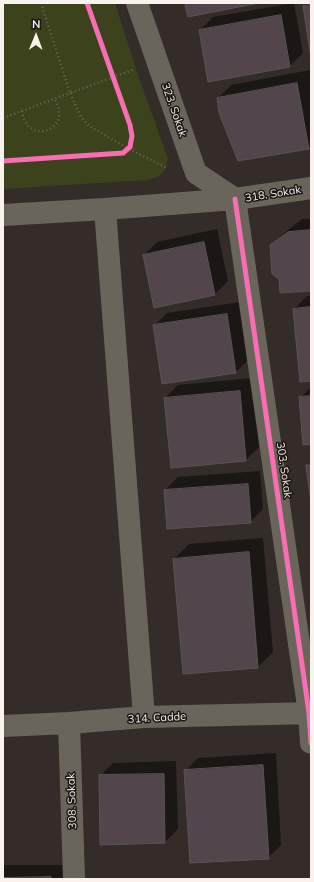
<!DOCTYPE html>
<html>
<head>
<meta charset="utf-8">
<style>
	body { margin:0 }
	#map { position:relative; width:314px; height:882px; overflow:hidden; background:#332c28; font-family:Mulish,sans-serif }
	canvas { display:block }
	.frame { position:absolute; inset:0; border:4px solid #f9f2ed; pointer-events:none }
	.north { position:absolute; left:16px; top:16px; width:40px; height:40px; -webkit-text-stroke:3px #1a1512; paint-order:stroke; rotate:1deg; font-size:11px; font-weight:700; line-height:16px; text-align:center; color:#f9f2ed }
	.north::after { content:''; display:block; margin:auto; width:14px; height:18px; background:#f9f2ed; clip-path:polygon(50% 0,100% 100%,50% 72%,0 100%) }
</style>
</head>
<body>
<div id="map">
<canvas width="314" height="882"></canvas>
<div class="frame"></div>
<div class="north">N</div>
</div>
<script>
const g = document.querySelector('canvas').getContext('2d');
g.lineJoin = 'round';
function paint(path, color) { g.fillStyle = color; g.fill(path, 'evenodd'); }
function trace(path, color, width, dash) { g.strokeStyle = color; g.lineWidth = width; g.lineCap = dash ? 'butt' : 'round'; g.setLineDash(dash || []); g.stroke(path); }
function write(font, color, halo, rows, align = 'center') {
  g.font = font + ' Mulish,sans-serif'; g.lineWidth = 3; g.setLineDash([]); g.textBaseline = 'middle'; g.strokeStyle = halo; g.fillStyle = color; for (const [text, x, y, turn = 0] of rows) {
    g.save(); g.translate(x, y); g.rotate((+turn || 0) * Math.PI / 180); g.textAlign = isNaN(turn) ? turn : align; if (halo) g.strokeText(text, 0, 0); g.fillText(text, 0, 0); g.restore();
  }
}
paint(new Path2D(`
	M 3,3 L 115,3 L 136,69 L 168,159 C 165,174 162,176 148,180 L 3,189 Z`), '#3c421c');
paint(new Path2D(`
	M 294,3 L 303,53 L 290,66 L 200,30 L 213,17 Z
	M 307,3 L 311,3 L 311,52 L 304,6 Z
	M 310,70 L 311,79 L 311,145 L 308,148 L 218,98 L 231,85 Z
	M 302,219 L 311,219 L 311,290 L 280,278 L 271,246 L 284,233 Z
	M 217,229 L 228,281 L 215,294 L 155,307 L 144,255 L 157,242 Z
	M 307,296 L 311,296 L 311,380 L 294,309 Z
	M 240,302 L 249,359 L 236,372 L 154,326 L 167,313 Z
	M 252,378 L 259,447 L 246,460 L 165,398 L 178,385 Z
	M 311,387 L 311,443 L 300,398 Z
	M 260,471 L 263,509 L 250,522 L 165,490 L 178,477 Z
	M 263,538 L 273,652 L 258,667 L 184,673 L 174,559 L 189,544 Z
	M 276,753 L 281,845 L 268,858 L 185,771 L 198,758 Z
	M 176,761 L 178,829 L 165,842 L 100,776 L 113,763 Z
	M 3,865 L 63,865 L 63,879 L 3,879 Z`), '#0007');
const building = new Path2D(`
	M 185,3 L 259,3 L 188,17 Z
	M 311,5 L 311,58 L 303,6 Z
	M 281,15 L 290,67 L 208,82 L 199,30 Z
	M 297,83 L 309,149 L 238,161 L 219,113 L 217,98 Z
	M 311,230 L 311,291 L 280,293 L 279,279 L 272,274 L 270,245 L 288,232 Z
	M 204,242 L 215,295 L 154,308 L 143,255 Z
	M 311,307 L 311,381 L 300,382 L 293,309 Z
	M 227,314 L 236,373 L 162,384 L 153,325 Z
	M 240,391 L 246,461 L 171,468 L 164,398 Z
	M 311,396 L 311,444 L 303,445 L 299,397 Z
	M 306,465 L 311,465 L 311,501 Z
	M 248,484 L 251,523 L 167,529 L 164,490 Z
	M 249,552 L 258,668 L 183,674 L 173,559 Z
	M 263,765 L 269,859 L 190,863 L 184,770 Z
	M 164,774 L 165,843 L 100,845 L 99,775 Z
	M 51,877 L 51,879 L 3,879 L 3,878 Z`);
paint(building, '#53454c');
trace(building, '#595454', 1);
trace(new Path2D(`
	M 41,3 L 70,93 L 135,69
	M 22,111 C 26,147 75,130 54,99
	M 3,118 L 70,93 L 81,117 L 89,126 L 129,149 L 167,168`), '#6b6760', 2.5, [1, 3]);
trace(new Path2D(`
	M 137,3 L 196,173 L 235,199
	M 235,199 L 309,713 L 311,743
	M 105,209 L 144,717
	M 3,215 L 105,209 L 235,199 L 311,188
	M 69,723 L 74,879
	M 3,726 L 69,723 L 144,717 L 311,713`), '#69655b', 22);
trace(new Path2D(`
	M 3,161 L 123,153 L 130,147 L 132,136 L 130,125 L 87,3
	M 235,199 L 309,713 L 311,743`), '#f96db3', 5);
write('11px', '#f9f2ed', '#1a1512', [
	["323. Sokak",174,110,71],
	["318. Sokak",273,194,-9],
	["303. Sokak",284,470,82],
	["314. Cadde",157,718,-3],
	["308. Sokak",72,801,-92]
]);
</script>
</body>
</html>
